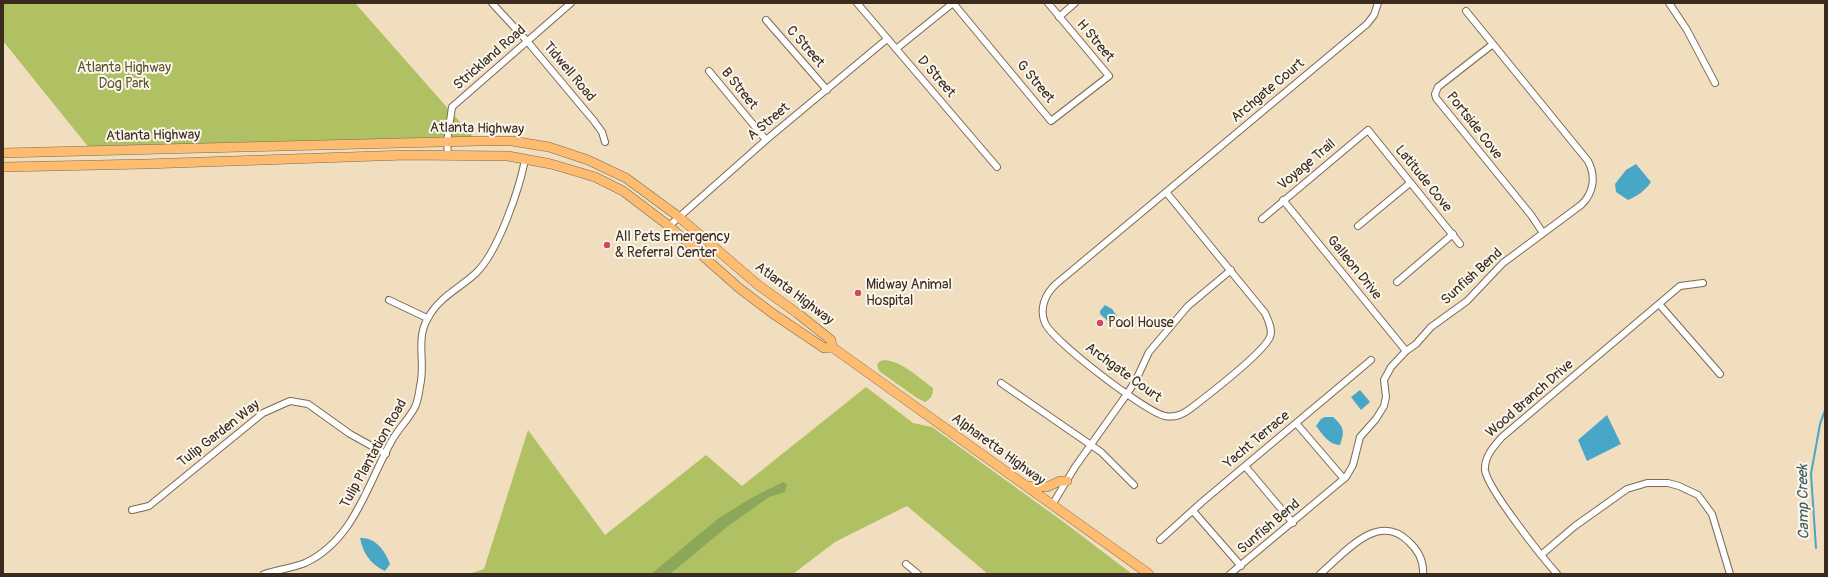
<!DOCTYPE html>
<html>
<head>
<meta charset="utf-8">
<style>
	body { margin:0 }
	#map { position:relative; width:1828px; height:577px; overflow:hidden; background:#f1debe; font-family:Pangolin,sans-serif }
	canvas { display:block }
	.frame { position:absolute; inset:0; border:4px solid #3b2a1e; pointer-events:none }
</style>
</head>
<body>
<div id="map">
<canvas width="1828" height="577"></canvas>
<div class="frame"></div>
</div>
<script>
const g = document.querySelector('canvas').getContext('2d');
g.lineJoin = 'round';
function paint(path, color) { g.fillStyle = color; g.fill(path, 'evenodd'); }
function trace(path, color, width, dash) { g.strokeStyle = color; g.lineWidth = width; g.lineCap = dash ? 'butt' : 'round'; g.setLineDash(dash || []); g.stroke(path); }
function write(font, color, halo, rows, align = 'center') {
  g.font = font + ' Pangolin,sans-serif'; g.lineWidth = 4; g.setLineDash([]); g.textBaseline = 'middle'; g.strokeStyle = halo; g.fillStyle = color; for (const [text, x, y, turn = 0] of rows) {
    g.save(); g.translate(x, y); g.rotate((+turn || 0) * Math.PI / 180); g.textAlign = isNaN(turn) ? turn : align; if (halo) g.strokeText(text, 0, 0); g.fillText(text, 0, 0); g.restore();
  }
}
paint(new Path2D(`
	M 3,3 L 355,3 L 474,138 L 90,149 L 3,41 Z
	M 885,360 C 903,362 919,378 933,388 C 933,395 931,399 925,402 L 917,398 L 879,371 L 877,365 L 880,361 Z
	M 866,387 L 913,423 L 932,427 L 1065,523 L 1132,574 L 988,574 L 907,506 L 835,542 L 793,574 L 469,574 L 484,569 L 528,430 L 605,535 L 706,455 L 742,486 Z`), '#b0c164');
paint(new Path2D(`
	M 783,482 L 787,484 L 785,492 L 769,497 L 728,526 L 670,574 L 651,574 L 719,518 L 751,498 Z`), '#8ca75a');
paint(new Path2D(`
	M 1636,164 L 1651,182 C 1645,191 1637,196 1628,200 L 1616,192 L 1615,184 L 1626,170 Z
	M 1105,305 L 1112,309 L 1117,316 L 1112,322 L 1109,322 L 1100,314 L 1100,311 Z
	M 1360,390 L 1370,402 L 1361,410 L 1351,397 Z
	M 1607,415 L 1621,444 L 1587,461 L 1578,440 Z
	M 1325,417 L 1333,417 C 1344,427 1345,431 1340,445 C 1329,445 1322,434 1316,426 L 1321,419 Z
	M 360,538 C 375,537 385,550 390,564 L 385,571 C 370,564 363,553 360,538 Z`), '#48a7c7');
trace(new Path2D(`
	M 1816,548 L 1811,474 L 1820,424 L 1825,410`), '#48a7c7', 2);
const minor = new Path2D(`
	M 492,3 L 527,41 L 594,121 L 602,132 L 605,142
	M 857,3 L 997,167
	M 1669,3 L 1687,30 L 1715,83
	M 1059,17 L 1075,3
	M 766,20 L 827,90
	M 1493,44 L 1438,87 L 1435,94 L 1436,98 L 1531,215 L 1543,233
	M 896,49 L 953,3 L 1051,121 L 1109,76 L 1048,3
	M 709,71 L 766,140
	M 448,155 L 447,142 L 452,107 L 571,3
	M 1166,192 L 1265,313 C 1268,320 1273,329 1270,337 C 1263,353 1207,396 1190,409 C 1182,415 1174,418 1165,416 C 1144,411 1053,341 1045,323 C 1039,309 1045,294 1056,284 L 1367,24 L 1374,15 L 1378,3
	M 1283,200 L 1406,351
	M 1262,219 L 1368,130 L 1460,244
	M 669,226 L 766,140 L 887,39
	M 1358,226 L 1410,183
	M 1397,282 L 1453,234
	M 389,300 L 427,318
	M 1659,304 L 1720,374
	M 1001,383 L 1101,452 L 1134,485
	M 1296,423 L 1344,479
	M 1245,466 L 1293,523
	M 1052,505 L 1075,467 L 1127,394 L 1136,380 L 1149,352 L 1188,306 L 1231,270
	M 132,510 L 149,506 L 263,413 L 290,401 L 308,404 L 350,434 L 386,454
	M 1193,511 L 1241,566
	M 1160,540 L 1202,502 L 1371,360
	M 1541,555 L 1575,526 L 1627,489 L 1647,483 L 1668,483 L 1679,486 L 1698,495 L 1712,514 L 1730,574
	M 906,564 L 918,574
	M 264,574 C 277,570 293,568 305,563 C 354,540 367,485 391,442 C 398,429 409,419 415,407 C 418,401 419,393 420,386 C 426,363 415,339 428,318 C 439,297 460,288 476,273 C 498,252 519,190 525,160
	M 1230,574 L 1346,477 L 1353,465 L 1360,437 L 1376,419 L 1384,406 L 1386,397 L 1384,380 L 1391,367 L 1406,351 L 1416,344 L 1431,327 L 1467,301 L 1503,263 L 1581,205 C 1594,193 1596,176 1588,161 L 1466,11
	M 1320,574 C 1344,554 1377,511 1408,541 C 1418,550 1424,561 1423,574
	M 1557,574 C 1542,557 1487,488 1485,470 C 1484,457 1494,446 1502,437 L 1680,286 L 1703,283`);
const primary = new Path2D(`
	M 3,153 L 480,141 L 512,141 L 549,147 L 588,160 L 626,178 L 679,217 L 758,285 L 797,313 L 831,340 L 832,347
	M 3,167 L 145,164 L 406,155 L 508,156 L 551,164 L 595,177 L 623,191 L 669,226 L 739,288 L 772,313 L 824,348 L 832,347
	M 832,347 L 1149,574
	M 1028,486 L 1047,487 L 1060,481 L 1067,481`);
trace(minor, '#7b6956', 8);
trace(primary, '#7b6956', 10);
trace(minor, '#fff', 6);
trace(primary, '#febc70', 9);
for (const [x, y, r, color] of [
	[607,245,4,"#d1495b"],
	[858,293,4,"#d1495b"],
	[1100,323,4,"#d1495b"]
]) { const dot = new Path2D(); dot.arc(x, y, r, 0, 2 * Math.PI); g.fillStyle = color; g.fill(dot); trace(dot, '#fbf7ec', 1.5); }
write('14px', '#3b2a1e', '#fbf7ec', [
	["H Street",1095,41,50],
	["C Street",805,47,49],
	["Strickland Road",490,58,-41],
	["Tidwell Road",569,72,50],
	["D Street",936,77,49],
	["G Street",1035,82,50],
	["B Street",739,89,51],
	["Archgate Court",1268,91,-40],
	["A Street",769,122,-40],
	["Portside Cove",1474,126,52],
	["Atlanta Highway",477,129,1],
	["Atlanta Highway",153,136,-1],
	["Voyage Trail",1307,165,-40],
	["Latitude Cove",1423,179,51],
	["Galleon Drive",1354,268,51],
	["Sunfish Bend",1472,277,-42],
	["Atlanta Highway",794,294,37],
	["Archgate Court",1123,373,36],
	["Wood Branch Drive",1530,399,-41],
	["Tulip Garden Way",219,434,-38],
	["Yacht Terrace",1257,440,-40],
	["Alpharetta Highway",998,450,36],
	["Tulip Plantation Road",374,454,-61],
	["Sunfish Bend",1269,527,-40]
]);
write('14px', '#5e5733', '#fbf7ec', [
	["Atlanta Highway",124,68],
	["Dog Park",124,84]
]);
write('14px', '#3b2a1e', '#fbf7ec', [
	["All Pets Emergency",615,237],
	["& Referral Center",615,253],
	["Midway Animal",866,285],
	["Hospital",866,301],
	["Pool House",1108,323]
], 'left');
write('italic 15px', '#405c62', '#fbf7ec', [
	["Camp Creek",1804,502,-91]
]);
</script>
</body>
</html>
